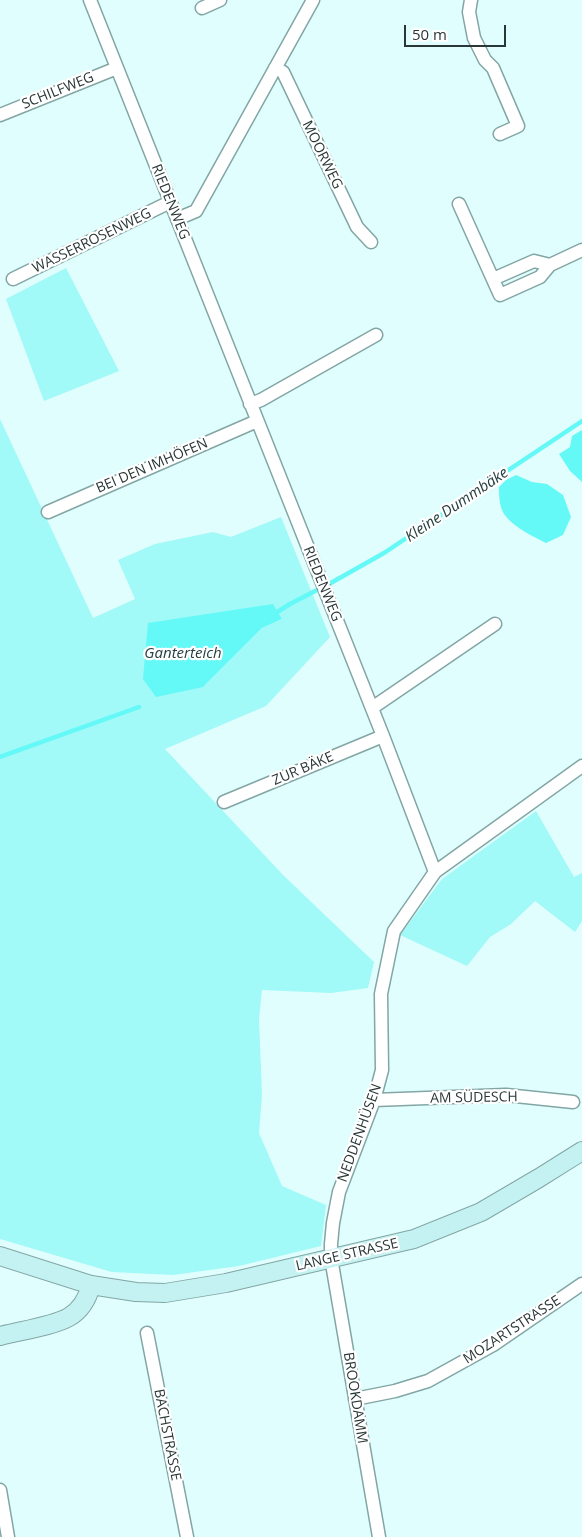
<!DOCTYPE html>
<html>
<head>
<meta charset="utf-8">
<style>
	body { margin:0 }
	#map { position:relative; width:582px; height:1537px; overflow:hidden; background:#e0fefd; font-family:"Open Sans",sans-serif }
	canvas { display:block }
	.scale { position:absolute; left:404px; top:25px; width:102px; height:22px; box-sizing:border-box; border:2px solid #293737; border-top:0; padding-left:6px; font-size:15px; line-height:18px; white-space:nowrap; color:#293737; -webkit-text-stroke:4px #fff; paint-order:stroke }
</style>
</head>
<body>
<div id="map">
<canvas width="582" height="1537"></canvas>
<div class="scale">50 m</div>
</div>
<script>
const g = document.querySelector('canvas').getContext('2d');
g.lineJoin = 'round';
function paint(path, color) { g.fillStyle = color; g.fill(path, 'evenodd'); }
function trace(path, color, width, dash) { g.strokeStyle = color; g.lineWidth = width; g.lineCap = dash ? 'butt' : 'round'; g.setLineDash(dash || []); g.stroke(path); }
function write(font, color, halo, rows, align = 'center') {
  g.font = font + ' "Open Sans",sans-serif'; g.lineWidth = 4.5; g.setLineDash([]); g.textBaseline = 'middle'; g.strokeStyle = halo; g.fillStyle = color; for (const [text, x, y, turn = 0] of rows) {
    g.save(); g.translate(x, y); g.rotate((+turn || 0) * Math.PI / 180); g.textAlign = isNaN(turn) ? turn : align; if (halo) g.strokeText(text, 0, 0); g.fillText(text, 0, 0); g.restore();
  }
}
paint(new Path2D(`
	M 66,268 L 119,371 L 44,401 L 6,299 Z
	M 0,419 L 93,618 L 135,599 L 118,560 L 155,544 L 213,532 L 231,537 L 281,517 L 330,637 L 266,706 L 165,749 L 283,875 L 374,962 L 368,988 L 331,993 L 262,990 L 259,1019 L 262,1095 L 259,1133 L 282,1186 L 326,1205 L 321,1246 L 239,1266 L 173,1275 L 112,1272 L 0,1239 ZM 272,604 L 282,619 L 262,628 L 203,687 Z
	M 536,811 L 574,877 L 582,873 L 582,921 L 575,932 L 535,901 L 511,924 L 490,937 L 467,966 L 400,935 L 442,879 Z`), '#a1f9f8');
paint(new Path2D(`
	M 582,430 L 582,482 L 570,471 L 559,454 L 570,447 L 572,436 Z
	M 516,475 L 532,482 L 547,484 L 563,495 L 571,517 L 563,535 L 546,543 C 532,536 513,527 504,514 C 499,506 499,495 499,487 L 506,480 Z
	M 273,604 L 282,619 L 262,628 L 203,687 L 156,697 L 143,679 L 148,623 Z`), '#64f9f7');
trace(new Path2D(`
	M 329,584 L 384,553 L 582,421
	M 274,614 L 290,604 L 319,589
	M 0,757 L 139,707`), '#64f9f7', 4.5);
const street = new Path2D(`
	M 90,0 L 383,736 L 435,872
	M 471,0 L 469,12 L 474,38 L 485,60 L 493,68 L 518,126 L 500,134
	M 202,8 L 220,0
	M 275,68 L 283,72 L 357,227 L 371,242
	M 0,115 L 117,68
	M 459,204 L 500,295 L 540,277 L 550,265 L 582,250
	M 177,219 L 196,211 L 313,0
	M 13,279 L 170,202
	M 493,279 L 534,261 L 550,265
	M 250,404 L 261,400 L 376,335
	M 48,512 L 257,421
	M 372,708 L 495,624
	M 224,802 L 383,736
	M 374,1100 L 506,1095 L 573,1102
	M 147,1333 L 187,1537
	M 355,1399 L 395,1391 L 428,1381 L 493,1345 L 582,1284
	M 0,1490 L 8,1537
	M 379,1537 L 331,1258 L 331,1244 L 333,1223 L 339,1192 L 374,1100 L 382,1070 L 381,994 L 394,931 L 435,872 L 582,766`);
const secondary = new Path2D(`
	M 0,1256 L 91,1285 L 136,1292 L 165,1293 L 226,1283 L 414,1239 L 481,1212 L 539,1178 L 582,1151
	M 0,1336 C 18,1331 54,1326 69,1317 C 81,1310 88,1297 91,1285`);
trace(street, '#82a6a5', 15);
trace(secondary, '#82a6a5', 20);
trace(street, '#fff', 12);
trace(secondary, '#c4f2f2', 18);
write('14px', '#293737', '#fff', [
	["SCHILFWEG",58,91,-22],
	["MOORWEG",322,155,64],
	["RIEDENWEG",170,202,68],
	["WASSERROSENWEG",92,241,-26],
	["BEI DEN IMHÖFEN",152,466,-23],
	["RIEDENWEG",322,584,68],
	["ZUR BÄKE",303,769,-23],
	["AM SÜDESCH",474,1098,-1],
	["NEDDENHÜSEN",360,1133,-70],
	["LANGE STRASSE",347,1255,-13],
	["MOZARTSTRASSE",512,1330,-33],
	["BROOKDAMM",355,1398,81],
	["BACHSTRASSE",167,1435,79]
]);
write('italic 15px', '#274040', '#fff', [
	["Kleine Dummbäke",457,505,-34],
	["Ganterteich",183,654]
]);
</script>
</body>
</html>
